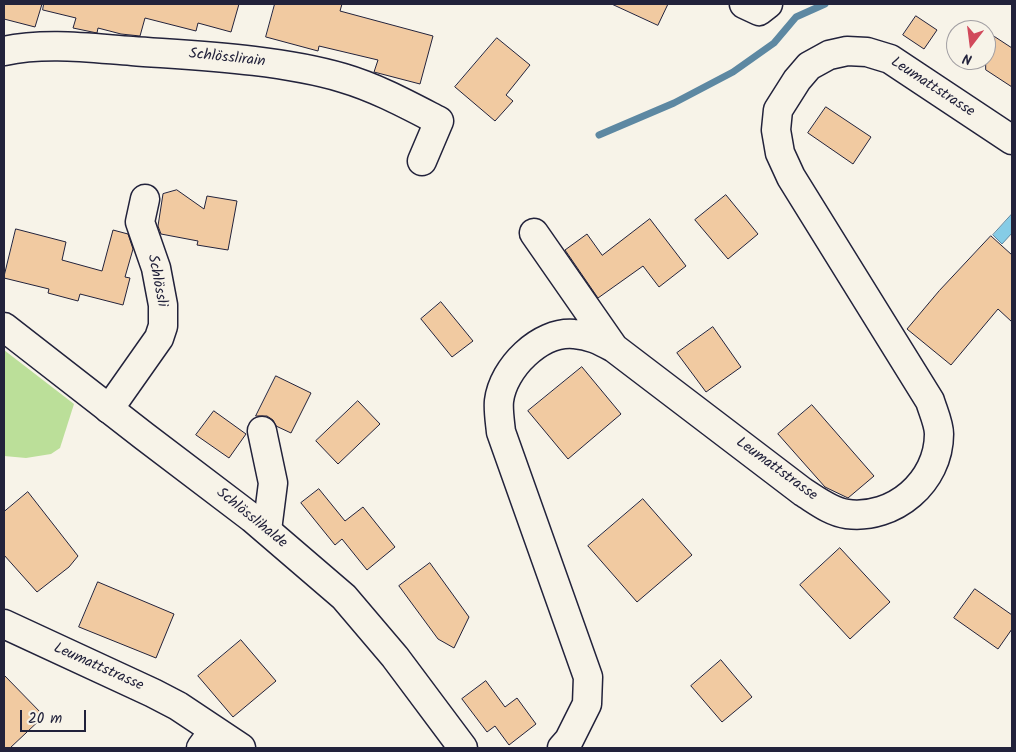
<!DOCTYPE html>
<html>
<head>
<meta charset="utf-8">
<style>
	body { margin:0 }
	#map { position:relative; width:1016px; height:752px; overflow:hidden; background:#f7f3e8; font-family:Kalam,sans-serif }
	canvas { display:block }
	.frame { position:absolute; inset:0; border:5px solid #22223b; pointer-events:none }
	.north { position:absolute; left:946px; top:20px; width:50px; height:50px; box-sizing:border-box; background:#f7f3e8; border:1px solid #a29fa3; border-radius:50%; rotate:195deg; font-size:14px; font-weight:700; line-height:20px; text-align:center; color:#22223b }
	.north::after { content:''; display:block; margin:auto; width:18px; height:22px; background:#d1495b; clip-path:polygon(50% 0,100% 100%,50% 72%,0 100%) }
	.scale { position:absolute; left:20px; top:710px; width:66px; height:22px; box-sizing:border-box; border:2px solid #22223b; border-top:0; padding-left:6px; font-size:15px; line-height:18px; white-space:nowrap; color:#22223b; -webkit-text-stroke:4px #f7f3e8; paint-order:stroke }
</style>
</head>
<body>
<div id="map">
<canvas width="1016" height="752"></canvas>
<div class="frame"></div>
<div class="north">N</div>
<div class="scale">20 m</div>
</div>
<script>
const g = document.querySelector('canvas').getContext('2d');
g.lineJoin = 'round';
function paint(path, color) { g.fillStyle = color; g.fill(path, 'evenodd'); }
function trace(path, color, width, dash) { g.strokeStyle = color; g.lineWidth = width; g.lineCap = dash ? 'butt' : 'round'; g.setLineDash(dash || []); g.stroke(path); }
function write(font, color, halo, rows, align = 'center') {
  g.font = font + ' Kalam,sans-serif'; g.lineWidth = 4; g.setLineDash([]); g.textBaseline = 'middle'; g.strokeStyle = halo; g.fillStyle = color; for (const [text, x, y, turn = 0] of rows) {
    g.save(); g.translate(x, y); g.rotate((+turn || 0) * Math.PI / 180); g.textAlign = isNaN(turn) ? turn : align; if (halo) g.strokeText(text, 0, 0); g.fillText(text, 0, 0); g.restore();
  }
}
paint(new Path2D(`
	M 4,350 L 74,404 L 60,448 L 51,454 L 26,458 L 4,456 Z`), '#bbdf99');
const water = new Path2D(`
	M 1012,214 L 1012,233 L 1002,244 L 993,235 Z`);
paint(water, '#85cce6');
trace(water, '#5d88a2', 1);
trace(new Path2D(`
	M 599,135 L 674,103 L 733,72 L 774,43 L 796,17 L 825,4`), '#5d88a2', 7);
const building = new Path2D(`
	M 4,4 L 42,4 L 35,27 L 4,19 Z
	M 44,4 L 239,4 L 231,32 L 198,23 L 196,31 L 145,18 L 140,36 L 121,34 L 98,28 L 97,33 L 73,28 L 76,18 L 43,10 Z
	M 275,4 L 342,4 L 340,11 L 433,36 L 420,84 L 374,72 L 378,60 L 319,46 L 318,51 L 266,37 Z
	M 612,4 L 668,4 L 658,25 Z
	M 916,16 L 937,30 L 924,49 L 903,35 Z
	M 986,31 L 1012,48 L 1012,87 L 986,70 Z
	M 497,38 L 530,65 L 506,95 L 513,101 L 495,121 L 455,87 Z
	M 826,107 L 871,137 L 853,164 L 808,133 Z
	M 177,190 L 204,209 L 207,196 L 237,201 L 228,250 L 197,245 L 198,241 L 161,234 L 158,226 L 163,194 Z
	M 726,195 L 758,234 L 728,259 L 695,220 Z
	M 650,219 L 686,266 L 659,287 L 643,266 L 598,298 L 565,250 L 587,234 L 602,255 Z
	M 16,229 L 66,242 L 62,260 L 102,271 L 113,230 L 128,234 L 133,249 L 125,277 L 130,278 L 123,305 L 80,294 L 78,301 L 48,293 L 49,289 L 4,278 Z
	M 991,236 L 1012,255 L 1012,322 L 998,309 L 951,365 L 907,329 L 939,291 Z
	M 441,302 L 473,341 L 452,357 L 421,319 Z
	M 713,327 L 741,367 L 706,392 L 677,353 Z
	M 582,367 L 621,414 L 568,459 L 528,411 Z
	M 276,376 L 311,393 L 291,433 L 276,426 L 273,420 L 267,416 L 256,416 Z
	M 358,401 L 380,424 L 338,464 L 316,441 Z
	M 812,405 L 874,476 L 848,498 L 825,487 L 778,434 Z
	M 214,411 L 246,434 L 229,458 L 196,435 Z
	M 319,489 L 345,521 L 363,507 L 395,547 L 367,570 L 342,539 L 335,545 L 301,503 Z
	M 28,492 L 78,556 L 69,567 L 37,592 L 4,555 L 4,512 Z
	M 643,499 L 692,555 L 637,602 L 588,546 Z
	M 840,548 L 890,602 L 850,639 L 800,585 Z
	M 430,563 L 469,617 L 454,648 L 438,639 L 399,586 Z
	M 98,582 L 174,614 L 156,658 L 79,627 Z
	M 975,589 L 1012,615 L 1012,629 L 998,649 L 954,618 Z
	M 241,640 L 276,681 L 233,717 L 198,676 Z
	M 721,660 L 752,697 L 722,722 L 691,686 Z
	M 4,675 L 44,716 L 10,748 L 4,748 Z
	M 486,681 L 505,707 L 517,698 L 536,724 L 509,745 L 495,726 L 487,732 L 462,699 Z`);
paint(building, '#f1caa1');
trace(building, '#22223b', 1);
const minor = new Path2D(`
	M 744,4 L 759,11 L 768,4
	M 4,51 C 46,42 90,48 132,51 C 199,56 278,59 343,78 C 377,88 408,105 439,121 L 422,161
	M 534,233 L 614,348
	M 109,409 L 159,338 L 163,326 L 163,305 L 156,268 L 140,222 L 145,199
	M 262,431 L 273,483 L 267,530
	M 4,624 L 153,693 L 178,706 L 241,748
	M 201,748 L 214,730
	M 562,748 L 569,740 L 587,704 L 588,677 L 501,432 C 500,422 498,410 499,401 C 503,368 540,331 574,334 C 590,335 601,341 614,348 L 803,492 C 816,500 831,512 847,514 C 894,520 939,482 939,434 C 939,424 933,411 930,401 L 791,177 L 780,153 L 776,130 L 778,110 L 797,80 L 809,66 L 829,55 L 847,51 L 867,52 L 890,59 L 1012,140`);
const major = new Path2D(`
	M 4,327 L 144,436 L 252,518 L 344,597 L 395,657 L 463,748`);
trace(minor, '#22223b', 31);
trace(major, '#22223b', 31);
trace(minor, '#f7f3e8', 28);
trace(major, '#f7f3e8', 28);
write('15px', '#22223b', '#f7f3e8', [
	["Schlösslirain",227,59,6],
	["Leumattstrasse",932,88,33],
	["Schlössli",156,281,79],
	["Leumattstrasse",776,470,36],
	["Schlösslihalde",251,519,39],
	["Leumattstrasse",98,668,24]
]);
</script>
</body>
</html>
